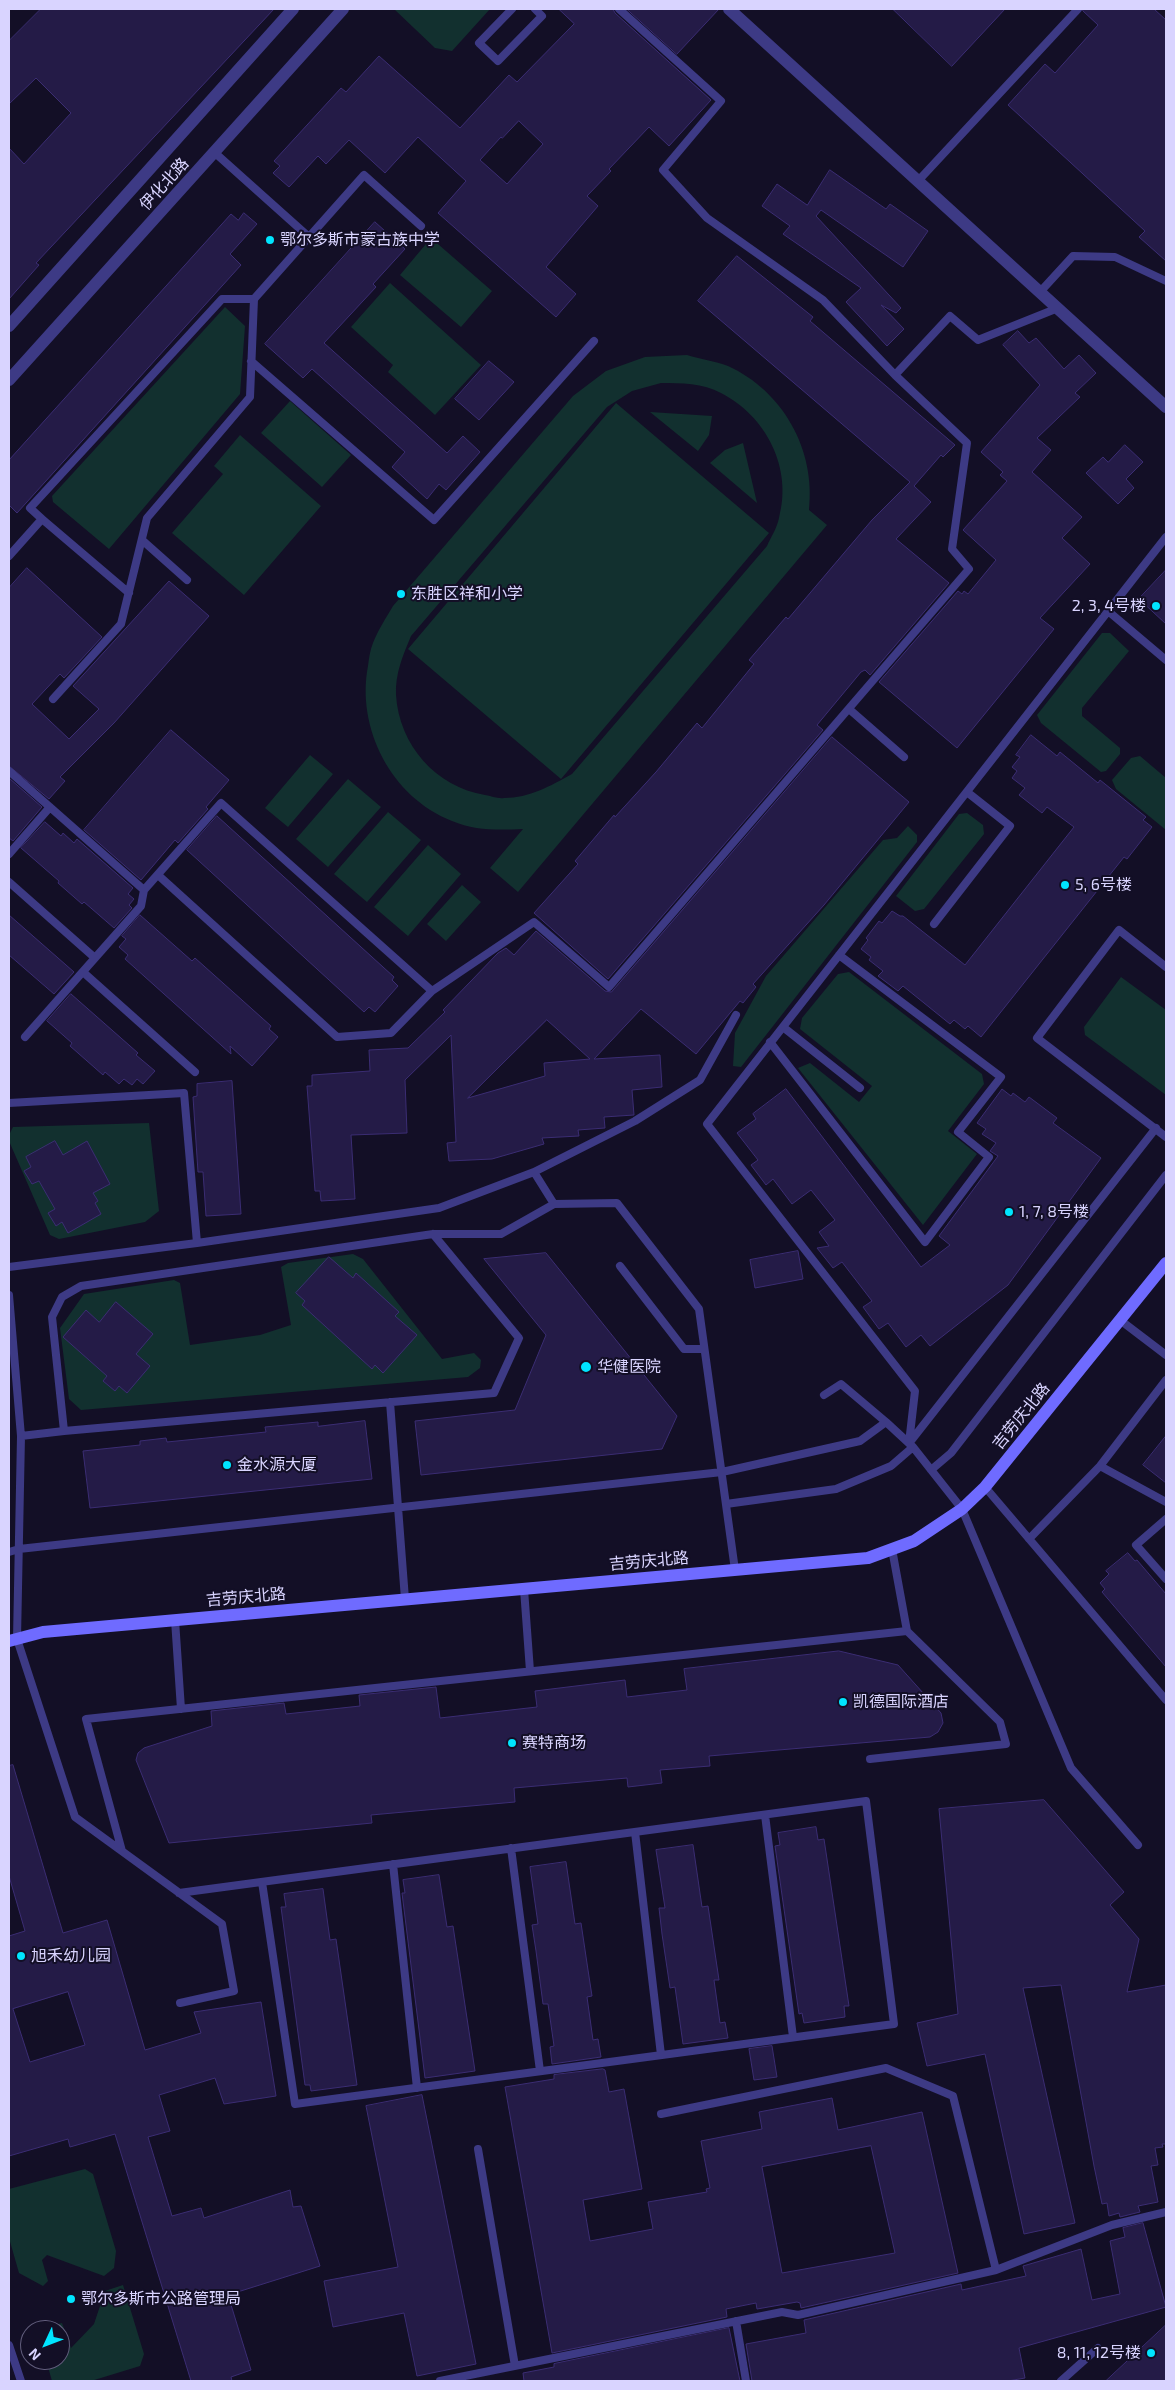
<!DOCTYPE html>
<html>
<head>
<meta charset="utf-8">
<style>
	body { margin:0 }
	#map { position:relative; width:1175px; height:2390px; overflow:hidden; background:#130f26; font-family:"Exo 2",sans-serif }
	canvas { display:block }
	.frame { position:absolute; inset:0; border:10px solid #d9d4ff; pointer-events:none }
	.north { position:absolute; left:20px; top:2320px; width:50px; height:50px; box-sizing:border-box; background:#130f26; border:1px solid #625e7d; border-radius:50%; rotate:227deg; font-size:14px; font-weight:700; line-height:20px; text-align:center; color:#d9d4ff }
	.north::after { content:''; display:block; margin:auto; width:18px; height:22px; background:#00e5ff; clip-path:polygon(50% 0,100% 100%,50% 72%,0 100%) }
</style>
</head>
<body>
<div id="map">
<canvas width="1175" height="2390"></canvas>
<div class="frame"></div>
<div class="north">N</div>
</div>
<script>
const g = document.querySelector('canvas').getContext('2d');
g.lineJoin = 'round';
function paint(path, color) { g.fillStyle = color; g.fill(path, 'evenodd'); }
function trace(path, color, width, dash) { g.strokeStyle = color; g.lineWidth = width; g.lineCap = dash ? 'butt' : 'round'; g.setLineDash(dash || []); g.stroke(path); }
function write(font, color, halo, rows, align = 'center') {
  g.font = font + ' "Exo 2","Noto Sans SC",sans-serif'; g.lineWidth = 4; g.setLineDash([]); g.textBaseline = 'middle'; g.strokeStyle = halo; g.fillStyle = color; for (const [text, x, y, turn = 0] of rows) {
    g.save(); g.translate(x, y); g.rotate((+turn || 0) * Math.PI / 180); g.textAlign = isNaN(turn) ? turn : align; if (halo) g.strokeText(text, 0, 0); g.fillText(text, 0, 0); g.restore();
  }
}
paint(new Path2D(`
	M 394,9 L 490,9 L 452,51 L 435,48 Z
	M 431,238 L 492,291 L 461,327 L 400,275 Z
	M 390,283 L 481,365 L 435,415 L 388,372 L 393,365 L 351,327 Z
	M 225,307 L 245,326 L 240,394 L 109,549 L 53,502 L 52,496 Z
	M 687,355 C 700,359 715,361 728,366 C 783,391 816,450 809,510 L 827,525 L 518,892 L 490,868 L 523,829 C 499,830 475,831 452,821 C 391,797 356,728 368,666 C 369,658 370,650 373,643 C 378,630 386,618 393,606 L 573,396 L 606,371 L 645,357 ZM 661,383 C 681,383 703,383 721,393 C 766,416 793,468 779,518 C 777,528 771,537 767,546 L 572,774 C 550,786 530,798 504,798 C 498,799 491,796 485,795 C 436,787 399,745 396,695 C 395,674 403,655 411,636 L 607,407 L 632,391 Z
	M 290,401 L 351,455 L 322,487 L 261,433 Z
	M 616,403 L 769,533 L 561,779 L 408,649 Z
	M 650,412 L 712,416 L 709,435 L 698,451 Z
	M 240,435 L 321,506 L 244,595 L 172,533 L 223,474 L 214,466 Z
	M 743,443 L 757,503 L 710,463 L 725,450 Z
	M 1102,633 L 1110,633 L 1129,651 L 1082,708 L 1082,716 L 1120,748 L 1120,754 L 1106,771 L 1101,772 L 1041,723 L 1037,715 Z
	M 310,755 L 333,774 L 288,827 L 265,808 Z
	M 1140,756 L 1166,778 L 1166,830 L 1116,789 L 1112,780 L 1131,758 Z
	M 348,779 L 381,807 L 328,867 L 296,839 Z
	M 388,812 L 421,840 L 367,902 L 334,874 Z
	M 967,813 L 983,825 L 984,834 L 924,909 L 915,911 L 896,896 L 959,814 Z
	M 908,826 L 917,835 L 917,842 L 741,1067 L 733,1066 L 735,1033 L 766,976 L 883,840 L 897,838 Z
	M 428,845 L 461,874 L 408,936 L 374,907 Z
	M 462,885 L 481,902 L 446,941 L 427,924 Z
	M 849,972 L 982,1074 L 984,1084 L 948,1131 L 977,1154 L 923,1225 L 798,1068 L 810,1063 L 859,1102 L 872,1086 L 800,1029 L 802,1018 L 838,974 Z
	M 1121,977 L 1166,1010 L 1166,1095 L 1085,1035 L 1084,1027 Z
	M 149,1123 L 159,1211 L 145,1222 L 59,1239 L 50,1235 L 9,1141 L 9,1135 L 13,1127 Z
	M 353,1254 L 363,1259 L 442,1359 L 474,1353 L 481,1360 L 480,1368 L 468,1377 L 81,1410 L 69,1399 L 60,1328 L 84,1294 L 174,1280 L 180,1283 L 190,1345 L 260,1335 L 291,1325 L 281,1267 L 288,1263 Z
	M 85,2169 L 93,2174 L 116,2251 L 114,2268 L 104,2276 L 47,2255 L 42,2260 L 48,2281 L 43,2286 L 19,2273 L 9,2238 L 9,2189 Z
	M 123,2285 L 144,2354 L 140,2366 L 91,2381 L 52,2381 L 46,2360 L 60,2360 L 60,2330 L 43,2330 L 44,2328 L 62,2323 L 71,2348 L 94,2324 L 105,2291 Z`), '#12302f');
const building = new Path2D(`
	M 41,9 L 274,9 L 36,263 L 39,265 L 9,299 L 9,148 L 24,164 L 71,113 L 36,78 L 9,104 L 9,41 Z
	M 559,9 L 613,9 L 615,13 L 711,100 L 669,146 L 649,127 L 609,169 L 611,171 L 587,196 L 598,206 L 546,267 L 576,294 L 556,317 L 438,213 L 466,181 L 418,137 L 385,173 L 349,140 L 326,164 L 318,156 L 289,187 L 273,173 L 280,166 L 274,161 L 341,88 L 346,92 L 379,56 L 460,128 L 509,75 L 517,82 L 574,24 ZM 519,121 L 543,144 L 507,184 L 480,160 L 501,137 L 502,138 Z
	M 627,9 L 719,9 L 677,54 Z
	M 893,9 L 1005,9 L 952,66 Z
	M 1083,9 L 1154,9 L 1166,20 L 1166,261 L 1139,237 L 1145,231 L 1008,105 L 1045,64 L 1055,73 L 1098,25 L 1083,11 Z
	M 830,170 L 886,209 L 890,204 L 928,231 L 903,267 L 821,210 L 816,216 L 901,308 L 896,313 L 881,305 L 904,329 L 887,346 L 846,302 L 861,288 L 783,234 L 790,226 L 762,206 L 777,184 L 807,205 Z
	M 244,213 L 257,224 L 230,254 L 241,265 L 17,513 L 9,505 L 9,460 L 231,214 L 238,220 Z
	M 375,222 L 405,249 L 373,284 L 376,287 L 324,343 L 447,453 L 463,436 L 480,452 L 446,490 L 439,484 L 427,499 L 392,467 L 405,452 L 312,369 L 303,378 L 265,344 Z
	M 737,256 L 813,317 L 810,321 L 955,445 L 943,457 L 941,455 L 914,486 L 931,502 L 896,539 L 949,583 L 870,675 L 865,670 L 861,672 L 817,725 L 823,730 L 608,979 L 534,913 L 578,864 L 575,861 L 614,815 L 615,817 L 656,772 L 697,723 L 702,728 L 754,664 L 749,660 L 786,617 L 788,619 L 872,520 L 910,482 L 698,301 Z
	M 1018,331 L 1029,343 L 1036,338 L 1064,369 L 1079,355 L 1096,373 L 1075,393 L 1080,397 L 1037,438 L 1051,450 L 1032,472 L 1082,517 L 1062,538 L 1090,564 L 1040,618 L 1054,629 L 957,748 L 879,682 L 958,591 L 962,594 L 964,591 L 968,594 L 996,560 L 963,530 L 1007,481 L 1000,475 L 1003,472 L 981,452 L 1040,385 L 1003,345 Z
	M 489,361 L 514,382 L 479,420 L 455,399 Z
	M 1125,445 L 1143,462 L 1126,479 L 1134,488 L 1118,504 L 1086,473 L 1103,457 L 1108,462 Z
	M 27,568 L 102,637 L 64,678 L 60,674 L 32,704 L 69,739 L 99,709 L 73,686 L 169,581 L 209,616 L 114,723 L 60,777 L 65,781 L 49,799 L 9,766 L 9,588 Z
	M 1166,570 L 1166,624 L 1139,599 Z
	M 171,730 L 229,780 L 206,807 L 208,809 L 178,843 L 175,840 L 141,880 L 84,830 Z
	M 1031,735 L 1057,756 L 1060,752 L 1098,783 L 1100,780 L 1146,817 L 1143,820 L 1152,827 L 1127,859 L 1124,857 L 981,1037 L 968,1026 L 965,1029 L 954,1020 L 950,1024 L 903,986 L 898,991 L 878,976 L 883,971 L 869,960 L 871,957 L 861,949 L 868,940 L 866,938 L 879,921 L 882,923 L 892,911 L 900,916 L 903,916 L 965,965 L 1074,827 L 1047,807 L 1042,813 L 1019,795 L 1025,788 L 1012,778 L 1017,771 L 1012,767 L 1020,757 L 1016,755 Z
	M 832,737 L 909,802 L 824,905 L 753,984 L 756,987 L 743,1003 L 740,1001 L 696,1054 L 641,1009 L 594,1059 L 660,1055 L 662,1087 L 632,1090 L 634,1115 L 604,1117 L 605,1128 L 578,1130 L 579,1136 L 542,1138 L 544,1144 L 492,1159 L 449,1161 L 447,1143 L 456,1142 L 451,1035 L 405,1080 L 407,1133 L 351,1135 L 355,1199 L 321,1201 L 320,1191 L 315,1191 L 311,1139 L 307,1086 L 312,1086 L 312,1075 L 370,1071 L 369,1050 L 408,1048 L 445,1012 L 443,1010 L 498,953 L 506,948 L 514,955 L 536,931 L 605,991 L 611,992 ZM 547,1020 L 590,1059 L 544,1063 L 545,1076 L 468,1098 Z
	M 9,778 L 42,807 L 13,841 L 9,838 Z
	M 217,816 L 394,977 L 392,980 L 398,986 L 375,1012 L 369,1007 L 364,1012 L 187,850 Z
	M 45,822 L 61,836 L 63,833 L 74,843 L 77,839 L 133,888 L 128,894 L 134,899 L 129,905 L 132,908 L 114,928 L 84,902 L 82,904 L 58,883 L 59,881 L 21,848 Z
	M 9,915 L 74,972 L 54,994 L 9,955 Z
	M 140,915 L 192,961 L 195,958 L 271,1026 L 269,1029 L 278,1037 L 252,1066 L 230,1046 L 231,1054 L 125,959 L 128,955 L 119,947 L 126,939 L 122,936 Z
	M 71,994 L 138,1053 L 136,1055 L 155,1071 L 143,1084 L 137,1079 L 132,1085 L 124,1079 L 119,1084 L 105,1072 L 103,1075 L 70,1046 L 72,1043 L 47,1021 Z
	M 232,1081 L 241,1214 L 206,1216 L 203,1172 L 198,1172 L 193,1097 L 197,1096 L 197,1084 Z
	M 786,1089 L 921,1267 L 950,1245 L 939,1236 L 998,1156 L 990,1151 L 996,1143 L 982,1134 L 986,1129 L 977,1123 L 1002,1089 L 1011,1096 L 1013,1093 L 1025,1102 L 1029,1097 L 1057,1118 L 1053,1123 L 1101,1158 L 1008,1285 L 930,1346 L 921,1335 L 906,1347 L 888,1323 L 879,1329 L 863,1307 L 872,1301 L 842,1262 L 833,1268 L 817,1248 L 829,1246 L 819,1232 L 835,1220 L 811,1190 L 792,1204 L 773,1179 L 766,1185 L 751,1165 L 758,1160 L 737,1133 L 756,1119 L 753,1114 Z
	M 55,1141 L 63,1155 L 87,1141 L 110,1184 L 93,1193 L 98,1201 L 95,1203 L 101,1214 L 68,1233 L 62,1222 L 56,1226 L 48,1213 L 55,1209 L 39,1181 L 32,1184 L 24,1171 L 31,1167 L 26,1157 Z
	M 798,1251 L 803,1279 L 755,1288 L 750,1260 Z
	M 546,1253 L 677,1416 L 662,1449 L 421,1475 L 415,1421 L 515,1410 L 546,1335 L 484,1259 Z
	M 329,1257 L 353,1278 L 356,1273 L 399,1312 L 395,1316 L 417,1335 L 383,1373 L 375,1365 L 372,1369 L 302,1305 L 305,1301 L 296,1293 Z
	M 116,1302 L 153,1334 L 136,1354 L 150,1366 L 127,1393 L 119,1386 L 115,1391 L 103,1381 L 107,1376 L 63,1337 L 86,1310 L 99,1322 Z
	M 365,1421 L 372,1479 L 90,1508 L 83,1451 L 140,1445 L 140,1441 L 166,1438 L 167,1442 L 266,1432 L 265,1427 L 318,1422 L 318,1426 Z
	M 1166,1436 L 1166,1483 L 1143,1465 Z
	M 1128,1553 L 1135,1561 L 1137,1560 L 1166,1594 L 1166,1667 L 1102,1592 L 1105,1589 L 1100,1583 L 1109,1574 L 1106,1571 Z
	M 839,1651 L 898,1665 L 941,1713 L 943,1723 L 938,1732 L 930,1737 L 709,1756 L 710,1766 L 660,1770 L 662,1783 L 628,1787 L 627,1778 L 514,1788 L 515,1802 L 371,1815 L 372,1823 L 169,1843 L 136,1760 L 138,1753 L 144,1748 L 212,1726 L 211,1711 L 284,1703 L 286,1714 L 360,1706 L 359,1695 L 436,1687 L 440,1718 L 537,1707 L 535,1691 L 625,1680 L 627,1697 L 687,1690 L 684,1669 Z
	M 13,1765 L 63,1933 L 107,1920 L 145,2050 L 201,2033 L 194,2012 L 261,2002 L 276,2096 L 224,2104 L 215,2078 L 159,2095 L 170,2131 L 148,2137 L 172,2216 L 201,2208 L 204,2218 L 290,2190 L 293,2207 L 301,2206 L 320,2266 L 228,2295 L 251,2370 L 231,2377 L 232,2381 L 191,2381 L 115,2134 L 70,2147 L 68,2139 L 9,2156 L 9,1936 L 25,1931 L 9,1876 L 9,1766 ZM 68,1992 L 85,2045 L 30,2062 L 13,2009 Z
	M 1044,1800 L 1124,1892 L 1110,1905 L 1139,1939 L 1127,1992 L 1166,1985 L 1166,2144 L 1162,2144 L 1163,2147 L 1155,2148 L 1158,2165 L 1151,2166 L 1158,2202 L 1138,2206 L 1140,2212 L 1120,2217 L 1119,2213 L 1109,2216 L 1107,2203 L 1102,2204 L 1094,2166 L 1061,1985 L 1023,1988 L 1075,2223 L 1024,2234 L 985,2054 L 927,2066 L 917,2023 L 958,2014 L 939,1809 Z
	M 816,1827 L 818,1840 L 824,1839 L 849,2006 L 844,2006 L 845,2017 L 804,2023 L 802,2013 L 799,2014 L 775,1846 L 780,1845 L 778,1833 Z
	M 693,1845 L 702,1907 L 708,1906 L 719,1980 L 714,1980 L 720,2023 L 725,2022 L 728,2038 L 683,2044 L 675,1987 L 670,1988 L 662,1934 L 659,1908 L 665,1908 L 656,1850 Z
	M 566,1862 L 575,1924 L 581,1923 L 588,1970 L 592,1996 L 587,1997 L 593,2040 L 598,2039 L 601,2057 L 552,2064 L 550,2047 L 554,2046 L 548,2004 L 543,2004 L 536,1951 L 532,1925 L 538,1924 L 530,1867 Z
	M 439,1875 L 447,1927 L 453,1926 L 475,2071 L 425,2078 L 402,1893 L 405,1893 L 403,1880 Z
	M 323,1889 L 330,1940 L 336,1939 L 357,2085 L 311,2091 L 310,2085 L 305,2085 L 281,1907 L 286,1907 L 284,1894 Z
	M 772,2046 L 777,2077 L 754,2080 L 749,2049 Z
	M 603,2069 L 605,2070 L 609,2092 L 624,2089 L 642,2189 L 583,2200 L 590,2241 L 653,2229 L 648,2202 L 707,2192 L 706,2189 L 710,2188 L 701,2141 L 762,2129 L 759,2112 L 832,2098 L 838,2130 L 922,2112 L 958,2273 L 801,2308 L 800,2303 L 797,2302 L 757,2309 L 756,2303 L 726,2309 L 727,2317 L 552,2353 L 505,2087 L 554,2079 L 554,2075 ZM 871,2146 L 895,2253 L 782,2273 L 762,2167 Z
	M 422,2095 L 476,2364 L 417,2376 L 404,2313 L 333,2327 L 324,2281 L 398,2267 L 366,2106 Z
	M 1143,2223 L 1166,2307 L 1019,2348 L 1025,2378 L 1008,2381 L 752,2381 L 746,2344 L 806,2333 L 804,2320 L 961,2284 L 962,2290 L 1026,2276 L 1023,2266 L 1081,2249 L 1092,2300 L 1120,2294 L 1110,2241 L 1125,2237 L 1123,2228 Z
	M 1166,2325 L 1166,2381 L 1106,2381 Z
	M 729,2328 L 740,2381 L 524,2381 L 523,2373 L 554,2367 L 554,2364 Z`);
paint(building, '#241b47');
trace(building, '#3b2d73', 1);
trace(new Path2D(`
	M 512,9 L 479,43 L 498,61 L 542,16 L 535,9
	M 619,9 L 721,101 L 663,170 L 707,218 L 823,300 L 895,375
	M 214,152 L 309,237 L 364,175 L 421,226
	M 918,181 L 1078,9
	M 1040,292 L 1073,256 L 1115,257 L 1166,281
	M 251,361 L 434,520 L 594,341
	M 42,519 L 129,593
	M 142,540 L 187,580
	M 9,556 L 42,519 L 30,508 L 222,299 L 254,299 L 309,237
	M 1108,611 L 1166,660
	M 53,699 L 121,624 L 147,518 L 250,397 L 254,299
	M 849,709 L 904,757
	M 9,771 L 144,890 L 221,803 L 432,991 L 534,922 L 609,987 L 969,569 L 952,549 L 967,443 L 895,375 L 950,316 L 978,340 L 1058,308
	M 9,854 L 50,807
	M 158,875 L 337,1037 L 391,1033 L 432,991
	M 9,882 L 95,958
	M 934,924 L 1010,826 L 967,792
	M 1166,967 L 1119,930 L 1037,1038 L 1166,1137
	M 83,972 L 195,1072
	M 783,1027 L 860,1088
	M 25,1037 L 141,906 L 144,890
	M 770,1042 L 925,1242 L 989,1157 L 958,1132 L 1001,1077 L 839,955
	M 9,1103 L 184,1093 L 197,1243 L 9,1267
	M 534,1172 L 635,1121 L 700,1080 L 736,1015
	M 197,1243 L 439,1208 L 534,1172 L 554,1204
	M 620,1266 L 684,1349 L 704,1349
	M 9,1295 L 21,1436
	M 1120,1320 L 1166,1355
	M 824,1395 L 841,1384 L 886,1422 L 913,1447 L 962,1509 L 1071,1768 L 1138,1845
	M 390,1402 L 405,1599
	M 64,1431 L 494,1393 L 519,1338 L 433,1234
	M 910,1442 L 1156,1128
	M 909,1443 L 915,1391 L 707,1124 L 1166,537
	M 1100,1466 L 1166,1502
	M 931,1470 L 951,1453 L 1166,1175
	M 985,1487 L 1166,1700
	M 726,1504 L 836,1489 L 891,1466 L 913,1447
	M 1166,1519 L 1136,1545 L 1166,1579
	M 1029,1539 L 1100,1466 L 1166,1380
	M 9,1552 L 19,1549 L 722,1472 L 860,1441 L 886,1422
	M 524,1589 L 530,1671
	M 175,1620 L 181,1709
	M 870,1759 L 1006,1744 L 1000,1722 L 907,1631 L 892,1549
	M 765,1815 L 793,2037
	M 635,1832 L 661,2055
	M 511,1848 L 540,2071
	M 122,1851 L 86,1719 L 907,1631
	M 393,1864 L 417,2088
	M 179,1893 L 866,1801 L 894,2024 L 295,2104 L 262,1882
	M 180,2003 L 234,1991 L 222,1924 L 75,1817 L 17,1639 L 21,1436 L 64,1431 L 52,1317 L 62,1297 L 81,1286 L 433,1234 L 501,1234 L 554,1204 L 617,1203 L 699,1309 L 735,1570
	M 661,2114 L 886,2068 L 953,2096 L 996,2270
	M 478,2149 L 515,2366
	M 736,2321 L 746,2381
	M 9,2345 L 21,2381
	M 440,2381 L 782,2312 L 798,2315 L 996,2270 L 1112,2225 L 1166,2212
	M 1061,2381 L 1098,2348`), '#3d3a85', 8);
trace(new Path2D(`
	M 729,9 L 1166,407
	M 9,326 L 293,9
	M 9,380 L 343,9`), '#3d3a85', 12);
trace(new Path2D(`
	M 9,1641 L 43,1632 L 868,1558 L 914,1541 L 962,1509 L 985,1487 L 1166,1263`), '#6f6bff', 12);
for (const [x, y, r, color] of [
	[270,240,5,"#00e5ff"],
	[401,594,5,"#00e5ff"],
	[1156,606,5,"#00e5ff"],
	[1065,885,5,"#00e5ff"],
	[1009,1212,5,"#00e5ff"],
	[586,1367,6,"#00e5ff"],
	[227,1465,5,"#00e5ff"],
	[843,1702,5,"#00e5ff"],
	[512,1743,5,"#00e5ff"],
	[21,1956,5,"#00e5ff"],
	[71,2299,5,"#00e5ff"],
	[1151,2353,5,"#00e5ff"]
]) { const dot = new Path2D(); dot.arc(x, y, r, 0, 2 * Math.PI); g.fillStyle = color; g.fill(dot); trace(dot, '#130f26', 2); }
write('16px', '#d9d4ff', '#130f26', [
	["伊化北路",164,184,-48],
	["吉劳庆北路",1021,1416,-51],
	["吉劳庆北路",649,1561,-5],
	["吉劳庆北路",246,1597,-5]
]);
write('16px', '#d9d4ff', '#130f26', [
	["鄂尔多斯市蒙古族中学",280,240],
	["东胜区祥和小学",411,594],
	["2, 3, 4号楼",1146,606,"right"],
	["5, 6号楼",1075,885],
	["1, 7, 8号楼",1019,1212],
	["华健医院",597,1367],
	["金水源大厦",237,1465],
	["凯德国际酒店",853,1702],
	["赛特商场",522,1743],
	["旭禾幼儿园",31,1956],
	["鄂尔多斯市公路管理局",81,2299],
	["8, 11, 12号楼",1141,2353,"right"]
], 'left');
</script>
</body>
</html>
